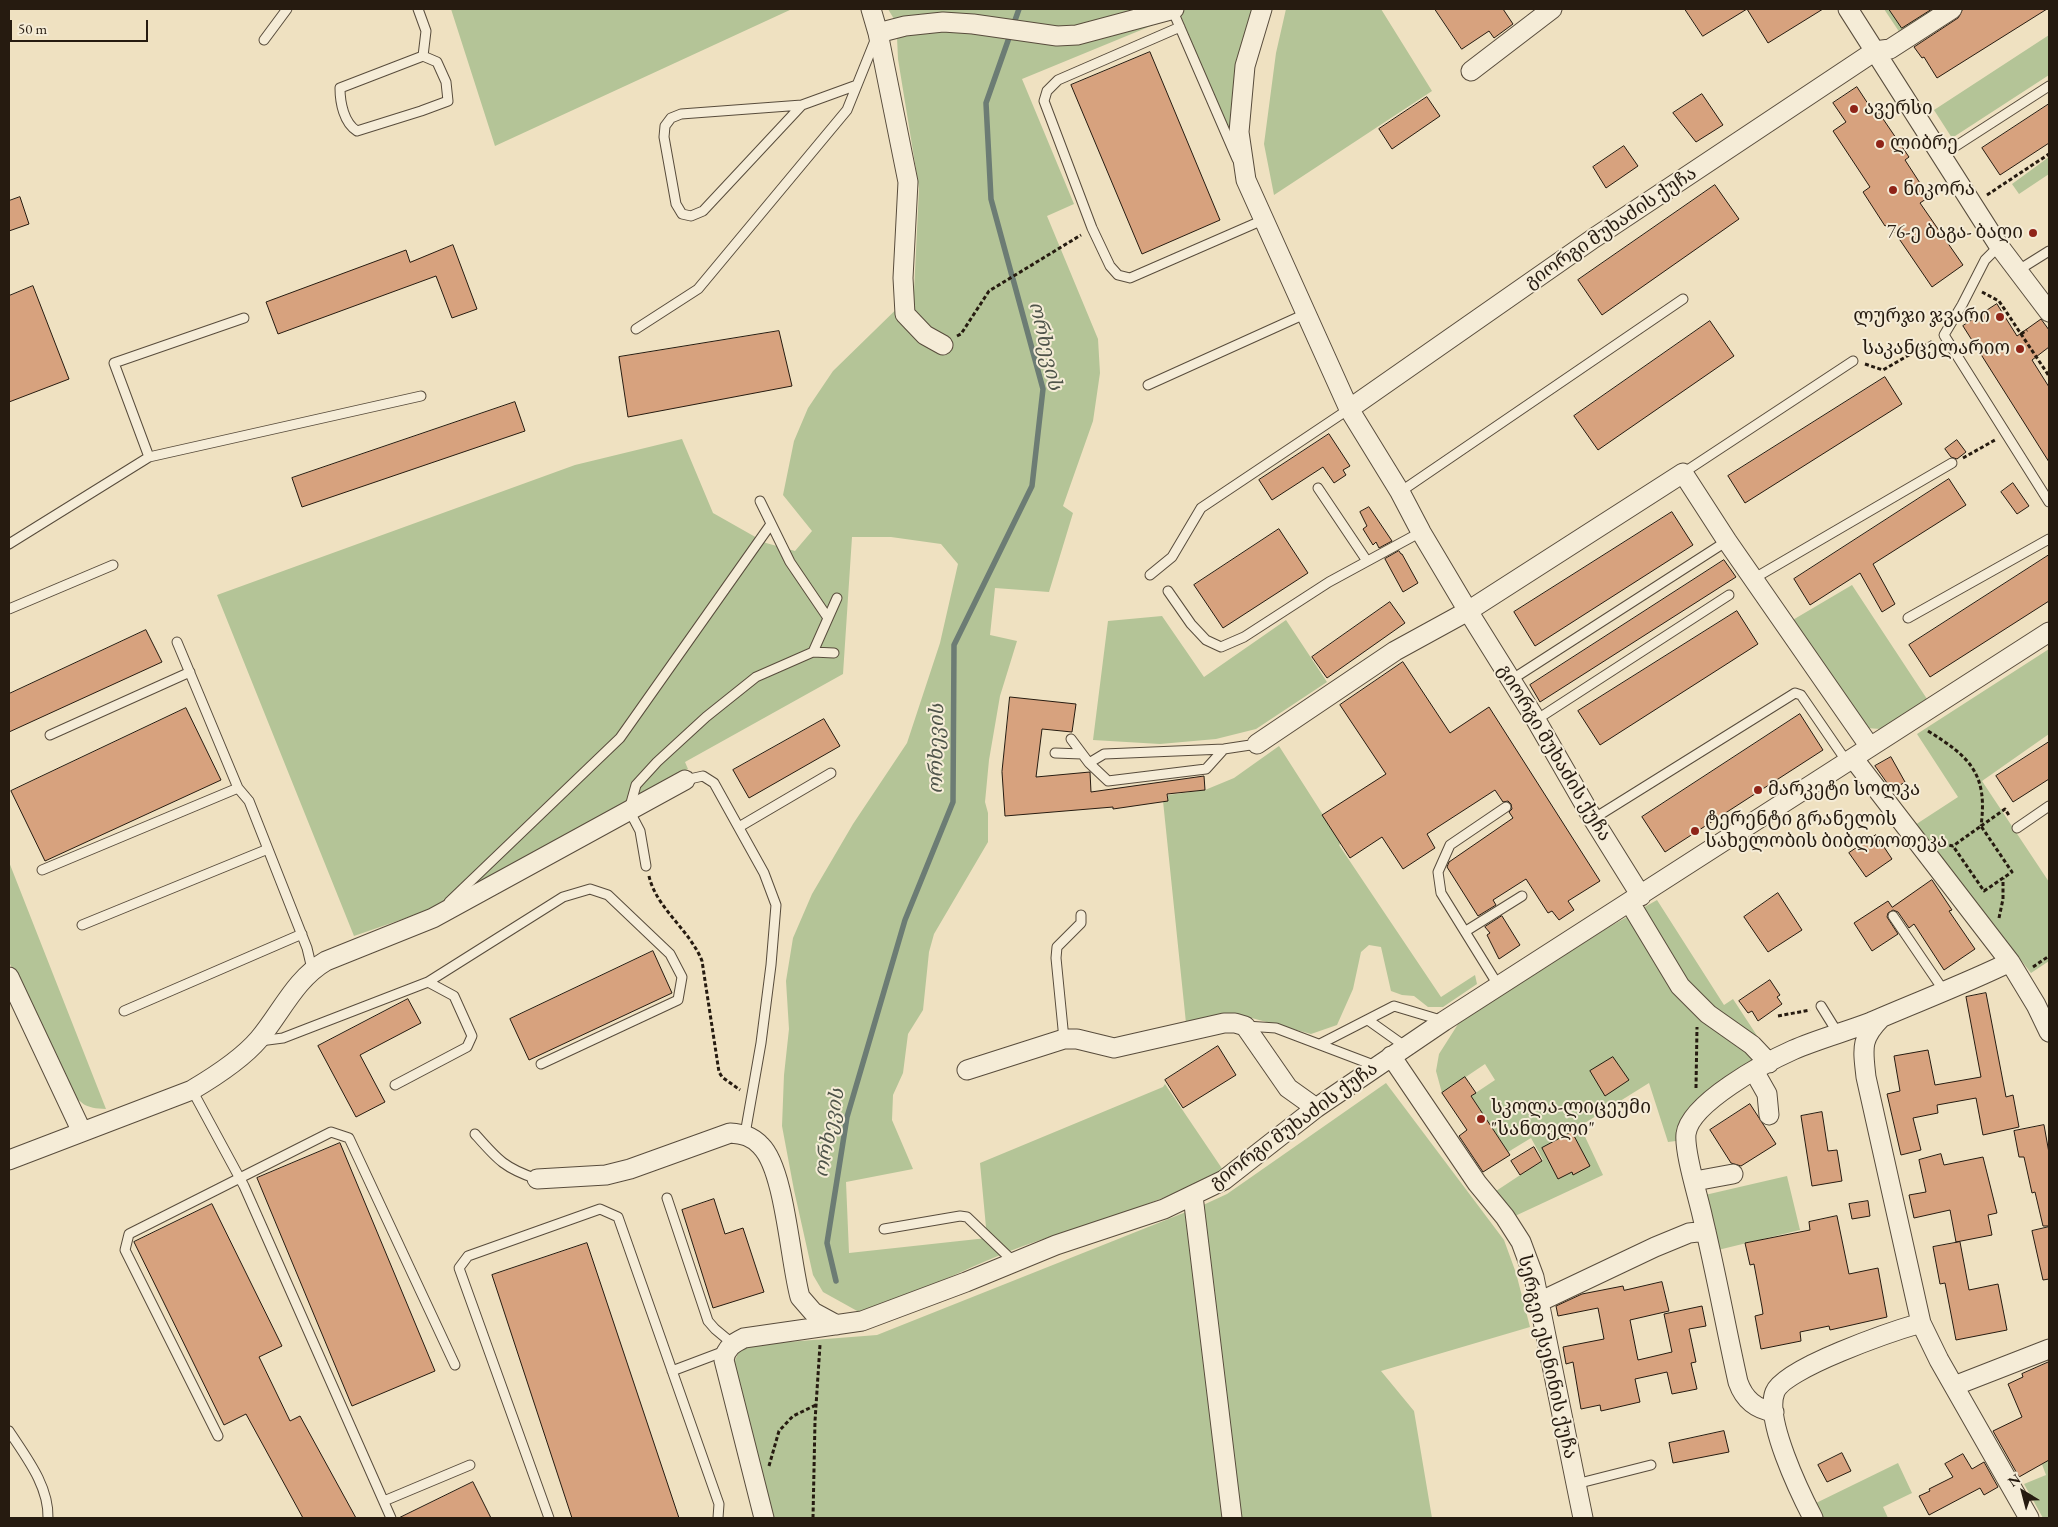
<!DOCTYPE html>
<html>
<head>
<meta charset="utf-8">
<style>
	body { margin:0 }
	#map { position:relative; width:2058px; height:1527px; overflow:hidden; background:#efe1c1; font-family:"EB Garamond",serif }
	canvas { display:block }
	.frame { position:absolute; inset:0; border:10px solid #261b10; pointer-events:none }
	.north { position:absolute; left:1998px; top:1467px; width:50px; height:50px; -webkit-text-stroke:4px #f5ecd7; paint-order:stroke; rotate:323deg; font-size:14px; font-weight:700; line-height:20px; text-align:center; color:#261b10 }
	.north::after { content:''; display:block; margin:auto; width:18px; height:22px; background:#261b10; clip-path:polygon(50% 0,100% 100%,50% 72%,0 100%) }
	.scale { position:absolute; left:10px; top:20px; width:138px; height:22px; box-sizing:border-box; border:2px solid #261b10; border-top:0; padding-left:6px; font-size:15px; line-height:18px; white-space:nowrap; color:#261b10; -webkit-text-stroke:4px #f5ecd7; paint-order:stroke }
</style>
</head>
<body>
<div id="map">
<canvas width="2058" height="1527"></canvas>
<div class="frame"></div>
<div class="north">N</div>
<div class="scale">50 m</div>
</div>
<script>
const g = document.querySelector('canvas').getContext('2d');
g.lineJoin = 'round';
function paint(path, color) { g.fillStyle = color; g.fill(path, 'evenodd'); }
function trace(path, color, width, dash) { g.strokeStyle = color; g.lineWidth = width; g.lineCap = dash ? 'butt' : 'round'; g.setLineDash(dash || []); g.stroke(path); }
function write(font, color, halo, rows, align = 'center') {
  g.font = font + ' "EB Garamond","Noto Serif Georgian",serif'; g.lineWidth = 4; g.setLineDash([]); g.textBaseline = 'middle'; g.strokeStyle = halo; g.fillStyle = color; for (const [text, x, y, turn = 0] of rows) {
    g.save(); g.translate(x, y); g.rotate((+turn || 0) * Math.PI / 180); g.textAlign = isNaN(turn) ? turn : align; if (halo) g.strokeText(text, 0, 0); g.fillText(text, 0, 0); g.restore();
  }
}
paint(new Path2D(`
	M 451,9 L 792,9 L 495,146 Z
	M 888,9 L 1253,9 L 1236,61 L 1233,141 L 1180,14 L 1022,79 L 1074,204 L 1047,216 L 1098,339 L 1100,373 L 1093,421 L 1063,506 L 1073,513 L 1049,592 L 995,588 L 990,635 L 1017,641 L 1000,696 L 989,760 L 985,802 L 988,813 L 988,842 L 934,934 L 929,952 L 923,1010 L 908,1034 L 903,1073 L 893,1095 L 892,1120 L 913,1169 L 846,1182 L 849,1253 L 987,1238 L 980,1163 L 1163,1087 L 1165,1084 L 1223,1170 C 1156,1207 1081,1224 1010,1251 C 960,1271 911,1297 859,1312 L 823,1292 L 813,1275 L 794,1190 L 782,1126 L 784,1075 L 789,1029 L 786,981 L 793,938 L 812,894 L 853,824 L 907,743 L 940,643 L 958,564 L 941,544 L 891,537 L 852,537 L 843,674 L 685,762 L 688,769 L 429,910 L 354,936 L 217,595 L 575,465 L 682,439 L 713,513 L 766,543 L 795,551 L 812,531 L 783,495 L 794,441 L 808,408 L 833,371 L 914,292 L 919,188 L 898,59 L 897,37 L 894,19 Z
	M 1286,9 L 1381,9 L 1432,91 L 1274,195 L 1264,144 L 1276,53 Z
	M 1884,9 L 1938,9 L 1900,33 Z
	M 2049,35 L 2049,75 L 1952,138 L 1934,110 Z
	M 2049,157 L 2049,174 L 2019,194 L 2012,184 Z
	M 1852,585 L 1927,699 L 1881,729 L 1866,728 L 1791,621 Z
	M 1162,616 L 1204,677 L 1286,620 L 1327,682 L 1256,729 L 1216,739 L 1160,744 L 1093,740 L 1108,621 Z
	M 2049,649 L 2049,734 L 1982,781 L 2049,882 L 2049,961 L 2031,973 L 1915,825 L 1958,797 L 1917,734 Z
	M 1279,746 L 1341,843 L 1339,845 L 1441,997 L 1475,975 L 1477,984 L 1443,1007 L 1428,1007 L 1414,996 L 1402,995 L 1391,991 L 1381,947 L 1369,945 L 1361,952 L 1353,989 L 1337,1025 L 1311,1034 L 1248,1017 L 1224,1015 L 1186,1023 L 1163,801 L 1168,801 L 1168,795 L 1205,790 L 1234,778 Z
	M 9,862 L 106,1109 C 85,1108 81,1105 69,1087 L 9,962 Z
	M 1657,900 L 1724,1005 L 1733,999 L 1769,1054 L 1691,1108 L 1681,1122 L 1676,1141 L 1668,1142 L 1649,1083 L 1580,1126 L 1603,1175 L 1515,1216 L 1489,1186 L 1496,1191 L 1543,1160 L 1531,1138 L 1508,1152 L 1471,1096 L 1495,1080 L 1485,1064 L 1442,1093 L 1436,1071 L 1439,1054 L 1460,1021 L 1609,927 Z
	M 1386,1083 L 1504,1240 L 1516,1273 L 1530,1327 L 1381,1371 L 1414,1411 L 1432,1518 L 771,1518 L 734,1363 L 739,1351 L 749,1345 L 877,1335 L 1201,1206 L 1227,1194 Z
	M 1787,1176 L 1800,1230 L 1718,1250 L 1705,1195 Z
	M 2049,1447 L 2049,1518 L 2043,1518 L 2024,1484 L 2046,1475 L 2037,1451 Z
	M 1898,1463 L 1912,1493 L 1883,1507 L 1888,1518 L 1821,1518 L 1814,1504 Z`), '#b4c497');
trace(new Path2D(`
	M 1013,26 L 1019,9
	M 1010,35 L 986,103 L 991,199 L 1012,276
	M 836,1281 L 827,1243 L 847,1117 L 905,920 L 953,802 L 954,645 L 1032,486 L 1043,389 L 1013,279`), '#6c7c74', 5.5);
const building = new Path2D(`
	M 1435,9 L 1503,9 L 1513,24 L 1494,38 L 1489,31 L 1462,49 Z
	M 1685,9 L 1823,9 L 1768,43 L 1747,9 L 1703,36 Z
	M 1889,9 L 1932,9 L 1902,28 Z
	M 1963,9 L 2047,9 L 1937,78 L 1924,57 L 1922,58 L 1914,47 L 1958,18 Z
	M 1150,52 L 1220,220 L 1142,254 L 1071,85 Z
	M 1857,87 L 1876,116 L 1879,113 L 1909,157 L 1905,160 L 1929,197 L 1920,203 L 1963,265 L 1932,287 L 1889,224 L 1885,226 L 1863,192 L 1870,187 L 1833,131 L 1846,122 L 1833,103 Z
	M 1702,94 L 1723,125 L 1696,142 L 1673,113 Z
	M 1427,97 L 1440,116 L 1392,149 L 1379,129 Z
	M 2049,104 L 2049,143 L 2000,175 L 1982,148 Z
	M 1624,146 L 1638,166 L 1606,188 L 1593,167 Z
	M 1715,185 L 1739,219 L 1602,315 L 1578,280 Z
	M 20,197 L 29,224 L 9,231 L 9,201 Z
	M 453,245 L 477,309 L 452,318 L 436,276 L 278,334 L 266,302 L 406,250 L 410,262 Z
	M 33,286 L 69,379 L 9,402 L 9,296 Z
	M 1997,304 L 2017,336 L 2041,319 L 2049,330 L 2049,347 L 2032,360 L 2049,387 L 2049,462 L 1963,326 Z
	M 1710,321 L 1734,356 L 1598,450 L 1574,416 Z
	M 779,331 L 792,386 L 628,417 L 619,357 Z
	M 1885,377 L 1902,404 L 1745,503 L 1728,476 Z
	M 515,402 L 525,431 L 302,507 L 292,478 Z
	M 1329,434 L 1350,466 L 1343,470 L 1346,475 L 1334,483 L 1323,467 L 1272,500 L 1259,480 Z
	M 1957,440 L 1966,452 L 1957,459 L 1951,457 L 1945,449 Z
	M 1949,479 L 1966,505 L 1873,564 L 1895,604 L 1882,612 L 1860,573 L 1810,605 L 1794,579 Z
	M 2013,483 L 2029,506 L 2017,514 L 2001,492 Z
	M 1369,507 L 1392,541 L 1379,548 L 1376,542 L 1373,545 L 1363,529 L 1367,526 L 1360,512 Z
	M 1672,512 L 1693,545 L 1535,646 L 1514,612 Z
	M 1279,529 L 1308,573 L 1223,628 L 1194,585 Z
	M 1399,551 L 1401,554 L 1402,554 L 1418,583 L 1403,592 L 1385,559 Z
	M 2049,555 L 2049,601 L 1930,677 L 1909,645 Z
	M 1724,560 L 1736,577 L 1540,702 L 1530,685 Z
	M 1390,602 L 1405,623 L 1327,678 L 1312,657 Z
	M 1737,611 L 1758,644 L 1600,745 L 1578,711 Z
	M 146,630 L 162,662 L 9,732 L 9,694 Z
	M 1403,662 L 1450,733 L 1489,707 L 1600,881 L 1568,901 L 1574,910 L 1559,920 L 1552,911 L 1548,913 L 1526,879 L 1493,900 L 1496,905 L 1478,916 L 1447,867 L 1449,862 L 1513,818 L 1509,812 L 1512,809 L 1511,804 L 1508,801 L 1503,802 L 1495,790 L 1427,834 L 1435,848 L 1403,869 L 1382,837 L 1350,858 L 1322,815 L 1386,774 L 1340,705 Z
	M 1010,697 L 1076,704 L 1072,732 L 1042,729 L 1036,777 L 1090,772 L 1091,792 L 1204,776 L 1205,790 L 1167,794 L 1168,801 L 1113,809 L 1113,807 L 1005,816 L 1002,772 Z
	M 186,708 L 221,780 L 45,861 L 11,791 Z
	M 1800,714 L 1823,750 L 1665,852 L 1642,817 Z
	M 824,719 L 840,746 L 749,798 L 733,770 Z
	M 2049,742 L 2049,779 L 2013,802 L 1996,776 Z
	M 1891,757 L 1905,782 L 1892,790 L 1875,766 Z
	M 1876,835 L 1892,859 L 1866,877 L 1849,853 Z
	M 1932,880 L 1952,910 L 1949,911 L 1975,949 L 1944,970 L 1914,924 L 1909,928 L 1898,912 L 1893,910 L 1888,913 L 1887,917 L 1898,934 L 1872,951 L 1854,923 L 1888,901 L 1892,907 Z
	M 1778,893 L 1802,930 L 1768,952 L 1744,917 Z
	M 1502,916 L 1520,945 L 1499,959 L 1487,935 L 1490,933 L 1485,927 Z
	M 653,951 L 672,993 L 529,1060 L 510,1019 Z
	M 1770,980 L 1780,995 L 1777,997 L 1782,1004 L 1758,1021 L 1752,1011 L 1748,1013 L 1739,1001 Z
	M 1986,993 L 2006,1097 L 2013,1095 L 2019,1127 L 1983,1135 L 1976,1098 L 1937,1105 L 1938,1113 L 1913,1118 L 1921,1150 L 1901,1155 L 1887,1094 L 1900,1091 L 1894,1056 L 1928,1050 L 1935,1085 L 1981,1077 L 1966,997 Z
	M 408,999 L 421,1023 L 360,1055 L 385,1102 L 356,1117 L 318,1046 Z
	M 1218,1046 L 1236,1075 L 1183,1108 L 1165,1080 Z
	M 1613,1057 L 1629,1080 L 1605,1096 L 1590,1071 Z
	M 1465,1077 L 1476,1093 L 1471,1096 L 1510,1155 L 1483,1172 L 1459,1136 L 1467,1130 L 1442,1093 Z
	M 1750,1104 L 1776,1144 L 1741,1166 L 1731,1163 L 1710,1130 Z
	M 1822,1112 L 1828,1151 L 1837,1150 L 1842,1181 L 1812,1186 L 1801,1116 Z
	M 2044,1125 L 2049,1153 L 2049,1226 L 2043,1226 L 2035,1192 L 2032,1193 L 2024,1157 L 2019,1157 L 2014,1131 Z
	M 1572,1132 L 1590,1166 L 1573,1175 L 1572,1172 L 1558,1179 L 1542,1148 Z
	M 340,1143 L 435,1371 L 352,1406 L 257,1178 Z
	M 1534,1147 L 1542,1161 L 1520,1175 L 1511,1161 Z
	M 1941,1154 L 1944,1165 L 1983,1157 L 1997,1213 L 1988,1215 L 1992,1235 L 1956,1242 L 1950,1210 L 1914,1218 L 1909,1195 L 1926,1192 L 1919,1160 Z
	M 714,1199 L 725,1234 L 743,1228 L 764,1292 L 713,1308 L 682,1210 Z
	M 1868,1201 L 1870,1216 L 1852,1219 L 1849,1204 Z
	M 212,1204 L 282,1346 L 259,1357 L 290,1421 L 300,1416 L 356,1518 L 303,1518 L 246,1414 L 224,1425 L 134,1242 Z
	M 1837,1216 L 1849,1274 L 1878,1268 L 1887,1317 L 1830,1330 L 1829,1326 L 1800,1332 L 1801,1341 L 1761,1349 L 1755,1316 L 1763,1314 L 1762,1307 L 1754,1264 L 1750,1265 L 1745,1243 L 1810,1230 L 1809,1222 Z
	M 2049,1227 L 2049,1279 L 2043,1280 L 2032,1231 Z
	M 1960,1242 L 1969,1290 L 1998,1284 L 2007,1330 L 1956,1340 L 1945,1283 L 1940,1284 L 1933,1247 Z
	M 587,1243 L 679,1518 L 572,1518 L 492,1275 Z
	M 1662,1282 L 1669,1311 L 1630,1320 L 1638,1360 L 1672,1352 L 1664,1314 L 1702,1306 L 1706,1326 L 1689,1329 L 1696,1362 L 1691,1363 L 1697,1389 L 1672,1394 L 1667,1372 L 1635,1379 L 1640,1402 L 1601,1411 L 1600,1405 L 1581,1409 L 1573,1362 L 1566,1364 L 1563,1347 L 1604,1339 L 1598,1308 L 1558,1316 L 1556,1306 L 1582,1294 L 1623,1286 L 1624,1290 Z
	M 2049,1362 L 2049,1460 L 2019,1477 L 1993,1431 L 2022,1417 L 2008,1384 L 2023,1377 L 2022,1374 Z
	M 1724,1431 L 1729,1452 L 1673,1463 L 1669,1443 Z
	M 1842,1453 L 1851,1471 L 1827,1482 L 1818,1465 Z
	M 1963,1454 L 1972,1469 L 1984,1462 L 1998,1487 L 1984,1495 L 1980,1488 L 1929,1515 L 1919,1496 L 1930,1491 L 1929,1489 L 1953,1477 L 1945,1464 Z
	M 473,1482 L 491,1518 L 399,1518 Z`);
paint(building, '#d7a27e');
trace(building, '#261b10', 1);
const service = new Path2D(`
	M 418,9 L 426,31 L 423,56
	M 1172,9 L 1237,159
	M 1180,27 L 1058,80 L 1047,91 L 1044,101 L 1092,228 L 1110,266 L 1118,275 L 1130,278 L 1263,220
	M 264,40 L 287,9
	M 423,56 L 437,62 L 446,82 L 448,101 L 421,111 L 357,131 C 344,123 340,103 340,88 Z
	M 802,105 L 703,211 L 691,216 L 682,214 L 676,204 L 664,137 L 665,126 L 671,118 L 681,114 L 802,105 L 857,85
	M 1942,155 L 2049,86
	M 1999,246 L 1985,260 L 1962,305 L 1944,335 L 2049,502
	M 2017,271 L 2049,251
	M 636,329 L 698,289 L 847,110 L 876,38
	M 1148,385 L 1305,314
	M 149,457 L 421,396
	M 1683,473 L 1853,361
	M 1318,488 L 1367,561
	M 1400,492 L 1683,299
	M 760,501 L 790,562 L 828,618
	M 9,544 L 149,457 L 114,363 L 244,318
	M 1150,575 L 1172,557 L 1201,508 L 1349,409
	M 1753,579 L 1952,463
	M 1168,591 L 1191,624 L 1206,640 L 1221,647 L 1244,637 L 1329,582 L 1421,532
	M 9,609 L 113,565
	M 1908,618 L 2049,539
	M 177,642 L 238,788
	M 813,652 L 837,598
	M 1511,680 L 1727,541
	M 1536,720 L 1729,595
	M 50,735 L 190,672
	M 1071,739 L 1089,763
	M 1224,749 L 1206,769 L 1108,781 L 1089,763 L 1104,754 L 1224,749 L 1257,744
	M 1055,753 L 1082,754
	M 685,780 L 703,776 L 714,783 L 764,873 L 776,905 L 771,965 L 761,1043 L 745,1134
	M 1593,819 L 1795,693 L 1801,695 L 1847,762
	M 739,827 L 831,773
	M 2017,828 L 2049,806
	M 646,866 L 640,831 L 629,810 L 636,785 L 657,762 L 706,717 L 756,677 L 813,652 L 834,653
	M 42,870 L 238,788 L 249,801 L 307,948 L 312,969
	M 449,902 L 620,738 L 771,524
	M 1893,916 L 1944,991
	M 82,925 L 268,849
	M 1466,931 L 1522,896
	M 428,982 L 563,897 L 590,889 L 608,895 L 670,954 L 682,977 L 678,1000 L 541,1064
	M 1498,985 L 1441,893 L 1438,872 L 1450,845 L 1506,807
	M 1821,1006 L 1839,1035
	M 124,1011 L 302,934
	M 1368,1020 L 1406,1047
	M 1246,1026 L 1276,1028 L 1376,1066
	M 1064,1039 L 1056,958 L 1057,947 L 1081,923 L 1081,915
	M 260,1041 L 283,1038 L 428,982 L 454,996 L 472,1036 L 467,1047 L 395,1085
	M 1320,1044 L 1394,1006 L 1444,1021
	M 192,1090 L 244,1186 L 391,1518
	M 475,1134 C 497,1159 504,1168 537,1179
	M 667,1198 L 708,1321 L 715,1329 L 733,1344
	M 884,1229 L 960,1216 L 967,1217 L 1014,1262
	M 672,1371 L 725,1351
	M 9,1431 C 26,1457 49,1486 48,1518
	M 218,1436 L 125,1250 L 129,1234 L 331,1132 L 349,1138 L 455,1365
	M 1576,1484 L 1651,1465
	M 384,1501 L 470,1465
	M 549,1518 L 459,1268 L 468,1256 L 600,1209 L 618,1217 L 719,1504 L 718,1518`);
const minor = new Path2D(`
	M 871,9 L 878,33 L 908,182 L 903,278 L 905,314 L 925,335 L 943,345
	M 1262,9 L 1245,66 L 1239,132 L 1246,180 L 1349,409 L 1400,492 L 1421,532 L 1468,611 L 1536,720 L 1593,819 L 1641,896
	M 1848,9 L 1999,246 L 2049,312
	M 878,33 L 905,26 L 943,22 L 973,24 L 1057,36 L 1077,35 L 1174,9
	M 1471,71 L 1552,9
	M 1349,409 L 1594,238 L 1875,51 L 1890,49 L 1952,9
	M 1257,744 L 1395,651 L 1468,611 L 1683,473 L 1727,541 L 1870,747
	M 1630,903 L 1680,986 L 1708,1014 L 1752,1045 L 1769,1063
	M 2010,962 L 2036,1005 L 2049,1032
	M 9,977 L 82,1132
	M 1881,1018 C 1860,1039 1863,1049 1866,1077 L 1921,1323
	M 1391,1056 L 1477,1183 L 1505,1217 L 1521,1242 L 1534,1277 L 1583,1518
	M 967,1070 L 1064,1039 L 1077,1039 L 1114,1048 L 1224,1023 L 1235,1023 L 1245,1026 L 1288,1088 L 1316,1108
	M 1754,1071 L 1767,1094 L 1769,1115
	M 9,1160 L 192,1090 C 214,1077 242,1059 259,1039 C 281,1013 295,979 326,961 L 433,918 L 685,780
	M 537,1179 L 606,1175 L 630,1169 L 730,1133 C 743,1134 752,1136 761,1146 C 785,1170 790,1261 800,1297 L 813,1312 L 837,1325
	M 1695,1181 L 1733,1174
	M 1193,1196 L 1232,1518
	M 1539,1302 L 1655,1247 L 1689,1233 L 1706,1231
	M 1954,1386 L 2049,1349
	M 1774,1412 C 1755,1409 1744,1399 1738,1382 C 1726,1328 1716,1273 1703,1219 C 1699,1199 1684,1153 1686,1134 C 1690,1103 1766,1062 1793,1050 C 1818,1039 1845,1032 1871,1022 C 1917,1002 1965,984 2010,962 L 1853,758
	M 764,1518 L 724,1360 C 726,1347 734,1343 744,1338 L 862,1321 L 966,1282 L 1056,1245 L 1164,1209 L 1224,1180 L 1316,1108 L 1444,1021 L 2049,632
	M 1813,1518 C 1800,1493 1764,1419 1775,1392 C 1784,1368 1893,1331 1921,1323 L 1939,1360 L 2029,1518`);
trace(service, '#584c3c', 11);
trace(minor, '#584c3c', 21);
trace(new Path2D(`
	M 1987,195 L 2049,154
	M 1982,292 L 1999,301 L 2049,376
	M 2021,334 L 2027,330
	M 957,336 L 961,334 L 989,291 L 1081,235
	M 1865,364 L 1883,370 L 1933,341
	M 1963,458 L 1995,440
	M 1928,731 C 1970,757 1988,774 1981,826
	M 1981,826 L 2005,809 L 2010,817
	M 1943,844 L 1953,846 L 1981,826 L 2012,872 L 1984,891 L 1953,846
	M 649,876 C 656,908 690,930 702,961 L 719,1072 L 722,1077 L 740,1090
	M 1999,918 L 2003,899 L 2003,878
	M 2033,967 L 2049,956
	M 1778,1016 L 1810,1010
	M 1696,1088 L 1697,1027
	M 769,1466 L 779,1431 L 793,1416 L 816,1405
	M 813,1518 L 815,1421 L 820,1345`), '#261b10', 3, [4, 2.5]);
trace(service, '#f5ecd7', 9);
trace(minor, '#f5ecd7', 19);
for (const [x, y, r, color] of [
	[1854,109,5,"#8f2418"],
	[1880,144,5,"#8f2418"],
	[1893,190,5,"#8f2418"],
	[2033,233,5,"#8f2418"],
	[2000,317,5,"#8f2418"],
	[2020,349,5,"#8f2418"],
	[1758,790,5,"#8f2418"],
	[1695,831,5,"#8f2418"],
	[1481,1119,5,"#8f2418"]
]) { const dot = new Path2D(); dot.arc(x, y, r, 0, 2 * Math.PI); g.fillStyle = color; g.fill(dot); trace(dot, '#f5ecd7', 2); }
write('19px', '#261b10', '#f5ecd7', [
	["ავერსი",1864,109],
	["ლიბრე",1890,144],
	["ნიკორა",1903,190],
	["76-ე ბაგა- ბაღი",2023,233,"right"],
	["ლურჯი ჯვარი",1990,317,"right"],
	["საკანცელარიო",2010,349,"right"],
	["მარკეტი სოლკა",1768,790],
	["ტერენტი გრანელის",1705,820],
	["სახელობის ბიბლიოთეკა",1705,842],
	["სკოლა-ლიცეუმი",1491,1108],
	["\"სანთელი\"",1491,1130]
], 'left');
write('19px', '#261b10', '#f5ecd7', [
	["გიორგი მუხაძის ქუჩა",1611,228,-34],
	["გიორგი მუხაძის ქუჩა",1554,753,59],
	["გიორგი მუხაძის ქუჩა",1294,1126,-36],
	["სერგეი ესენინის ქუჩა",1547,1357,77]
]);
write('italic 20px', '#4f544a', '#f5ecd7', [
	["ორხევის",1045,346,77],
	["ორხევის",937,749,-89],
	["ორხევის",830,1133,-79]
]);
</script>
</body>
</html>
